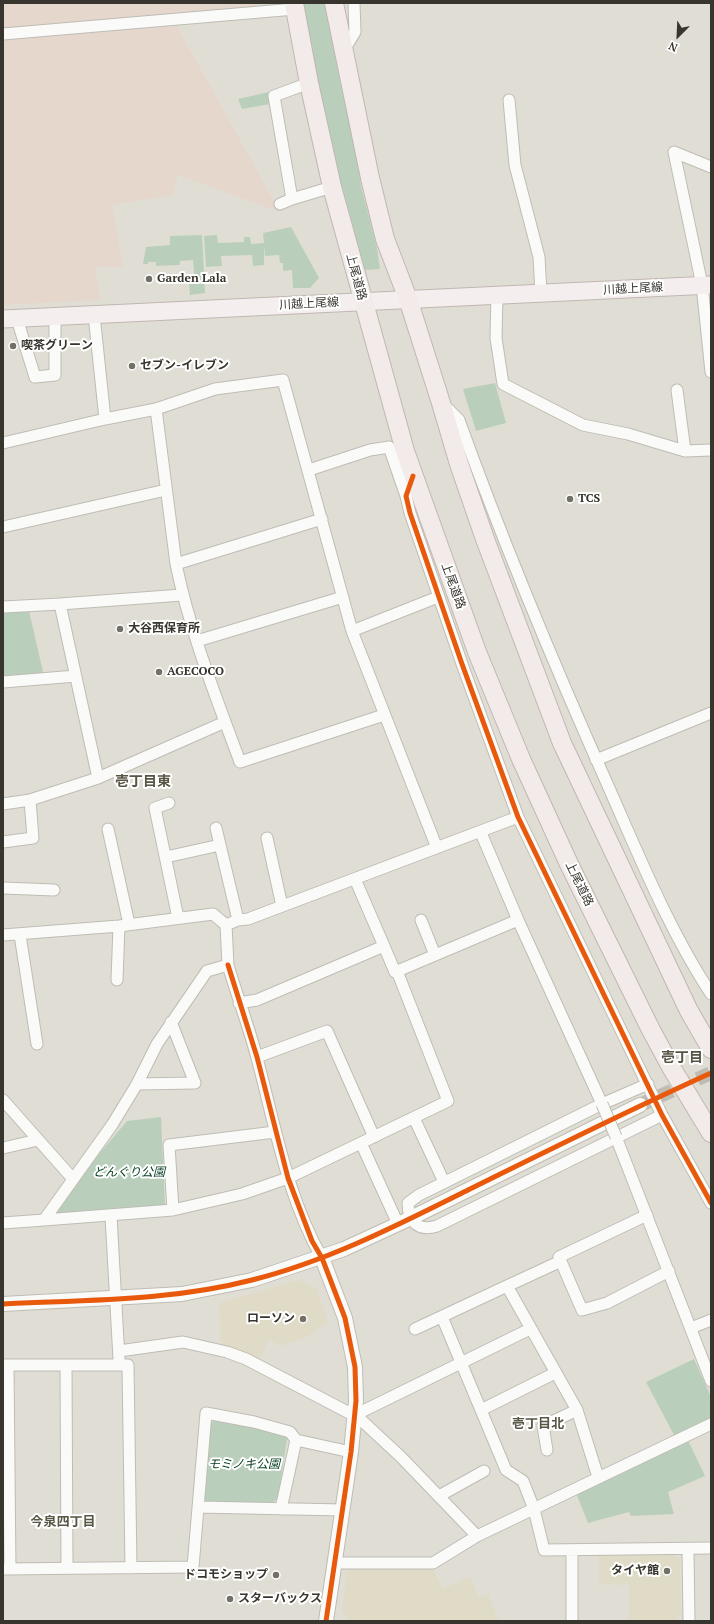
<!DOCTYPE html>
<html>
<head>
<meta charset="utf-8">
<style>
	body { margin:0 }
	#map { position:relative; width:714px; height:1624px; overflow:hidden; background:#e0ded4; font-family:"PT Serif",serif }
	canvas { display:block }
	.frame { position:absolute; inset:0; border:4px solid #37352d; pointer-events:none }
	.north { position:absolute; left:658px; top:16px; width:40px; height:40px; -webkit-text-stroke:3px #fff; paint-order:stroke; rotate:204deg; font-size:11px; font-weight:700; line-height:16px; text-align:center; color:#37352d }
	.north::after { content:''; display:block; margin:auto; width:14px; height:18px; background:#37352d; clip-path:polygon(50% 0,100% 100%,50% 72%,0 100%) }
</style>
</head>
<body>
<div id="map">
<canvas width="714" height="1624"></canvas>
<div class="frame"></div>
<div class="north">N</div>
</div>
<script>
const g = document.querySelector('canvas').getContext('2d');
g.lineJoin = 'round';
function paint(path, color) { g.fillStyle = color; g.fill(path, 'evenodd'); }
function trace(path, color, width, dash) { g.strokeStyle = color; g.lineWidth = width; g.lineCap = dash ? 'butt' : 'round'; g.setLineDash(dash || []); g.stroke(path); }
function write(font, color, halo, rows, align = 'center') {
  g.font = font + ' "PT Serif","Noto Sans JP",serif'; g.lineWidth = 4; g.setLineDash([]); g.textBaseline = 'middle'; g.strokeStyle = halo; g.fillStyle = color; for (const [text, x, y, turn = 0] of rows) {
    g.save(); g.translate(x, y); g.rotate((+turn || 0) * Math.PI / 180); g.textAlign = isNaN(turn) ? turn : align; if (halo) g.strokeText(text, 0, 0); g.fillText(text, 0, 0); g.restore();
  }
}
paint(new Path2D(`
	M 299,1280 L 317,1289 L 328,1322 L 308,1336 L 282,1346 L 269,1340 L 258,1361 L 235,1349 L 221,1345 L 219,1303 Z
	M 674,1553 L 680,1559 L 681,1614 L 673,1621 L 629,1621 L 629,1585 L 599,1584 L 599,1554 Z
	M 352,1568 L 432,1568 L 443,1589 L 470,1577 L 479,1597 L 488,1594 L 499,1621 L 351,1621 L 342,1611 L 347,1572 Z`), '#dfdbc7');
paint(new Path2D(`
	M 3,3 L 258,3 L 252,9 L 3,30 Z
	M 177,26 L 280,212 L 178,175 L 173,195 L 112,205 L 123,267 L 95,267 L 100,300 L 3,305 L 3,40 Z`), '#e6d7cd');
paint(new Path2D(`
	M 303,3 L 329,3 L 351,114 L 361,186 L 377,248 L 380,269 L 363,270 L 356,253 L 319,91 Z
	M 269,92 L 270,104 L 242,109 L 238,99 Z
	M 291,227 L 319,278 L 310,288 L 293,288 L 292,270 L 283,271 L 283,263 L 280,263 L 279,255 L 265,256 L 264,245 L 264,265 L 253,266 L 252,255 L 221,256 L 222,266 L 206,267 L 204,236 L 217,235 L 218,243 L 244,242 L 244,237 L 250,237 L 251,244 L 264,243 L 263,233 Z
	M 202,235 L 205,293 L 190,295 L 189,283 L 195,282 L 193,260 L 180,261 L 180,265 L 156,266 L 156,262 L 148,262 L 148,264 L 143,264 L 146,247 L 170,245 L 170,236 Z
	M 495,383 L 506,423 L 476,431 L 463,389 Z
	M 29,611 L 44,676 L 3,679 L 3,612 Z
	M 161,1117 L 165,1205 L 58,1216 L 54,1209 L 66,1193 L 127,1121 Z
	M 694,1359 L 711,1397 L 711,1418 L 674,1435 L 646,1382 Z
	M 216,1419 L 285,1435 L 287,1439 L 278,1498 L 272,1503 L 207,1502 L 203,1499 L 210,1424 Z
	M 687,1438 L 705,1476 L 668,1492 L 674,1514 L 631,1516 L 629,1512 L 588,1523 L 576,1493 Z`), '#bacfbb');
trace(new Path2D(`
	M 640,1105 L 711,1073`), '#bebcb3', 14, [14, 7]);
const minor = new Path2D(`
	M 3,34 L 295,9
	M 344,50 L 355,32 L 354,3
	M 509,100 L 515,165 L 539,257 L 541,293
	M 711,167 L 674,152 L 702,285 L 711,372
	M 292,199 L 274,96 L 309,83
	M 280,204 L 292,199 L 332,187
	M 497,295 L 496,338 L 503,384 L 583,425 L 628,434 L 685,451 L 711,450
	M 94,315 L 105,419
	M 17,319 L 35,377 L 55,375 L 55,317
	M 677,390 L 685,451
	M 443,404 L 459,420 C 504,545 555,667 609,788 C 640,858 669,930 711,994
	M 156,409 L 176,564
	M 3,443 L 105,419 L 156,409 L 215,389 L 283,380 L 352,631 L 437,848
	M 309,470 L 370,450 L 389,447 L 406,496
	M 413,476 L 406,496 L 410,513 L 462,664 L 518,817 L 662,1115 L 711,1203
	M 322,519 L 176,564 C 190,632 216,697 240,762 L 384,715
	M 3,527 L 166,490
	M 60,604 L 98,778 L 225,722
	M 3,607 L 60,604 L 182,595
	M 352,631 L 438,597
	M 197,641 L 343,597
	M 3,682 L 76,676
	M 596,760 L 711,713
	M 169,803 L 155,808 L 178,918
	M 3,804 L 30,800 L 98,778
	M 216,828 L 238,920
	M 108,829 L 129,924
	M 481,833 L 518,920 L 602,1104
	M 267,838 L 282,906
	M 3,842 L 33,838 L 30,800
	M 166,857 L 220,845
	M 355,879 L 384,946
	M 3,888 L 54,890
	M 421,920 L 435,955
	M 226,925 L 238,920 L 248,919 L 518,817
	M 3,935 L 119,926 L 213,914 L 226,925
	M 20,935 L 37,1044
	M 228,965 C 237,996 249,1027 257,1058 C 275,1125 287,1197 322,1258
	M 117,980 L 119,926
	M 239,1003 L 257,1000 L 384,946 L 395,972 L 518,920
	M 257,1057 L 327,1031 L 374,1137
	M 137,1084 L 195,1083 L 171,1022
	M 648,1084 L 602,1104 L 419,1195 L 408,1203 C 408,1222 419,1232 437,1226 L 662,1115
	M 3,1100 L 73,1179
	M 414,1118 L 444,1182
	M 616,1137 L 711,1381
	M 361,1143 L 398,1224
	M 3,1148 L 38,1140
	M 173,1210 L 169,1145 L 275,1132
	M 647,1215 L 559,1257 L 582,1310 L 607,1303 L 669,1271
	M 111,1216 L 119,1359
	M 44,1220 L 173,1210 L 242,1194 L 288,1178 L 448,1101 L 397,971
	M 3,1223 L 44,1220 L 112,1125 L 137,1084 L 157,1044 L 207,971 L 228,965 L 226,925
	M 507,1286 L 561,1261
	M 442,1317 L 506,1470 L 523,1481 L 534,1509 L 544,1550 L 711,1548
	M 691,1328 L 711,1320
	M 415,1329 L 507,1286 L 577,1410 L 598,1477
	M 119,1351 L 183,1342 L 227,1352 L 246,1359 L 359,1418 L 401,1457 L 477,1536
	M 3,1365 L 128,1365 L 131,1568
	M 8,1365 L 10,1569
	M 66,1365 L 67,1568
	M 481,1410 L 555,1373
	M 359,1418 L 361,1412 L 530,1329
	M 547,1450 L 543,1426 L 577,1410
	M 439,1496 L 484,1471
	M 198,1507 L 343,1510
	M 281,1509 L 296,1440 L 351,1452
	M 688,1549 L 689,1621
	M 572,1550 L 572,1621
	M 335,1563 L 433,1563 L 477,1536 L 711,1424
	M 3,1569 L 193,1567 L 206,1413 L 254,1422 L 290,1432 L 296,1440`);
const tertiary = new Path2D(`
	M 322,1258 L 345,1318 L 355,1367 L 356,1401 L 351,1452 L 326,1621
	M 3,1304 L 182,1294 L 252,1280 L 344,1249 L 411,1218 L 640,1105`);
const primary = new Path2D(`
	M 3,319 L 711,285`);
const trunk = new Path2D(`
	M 294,3 L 309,83 L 332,187 L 405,451 L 477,652 L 521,759 L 569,864 L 651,1030 L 671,1067 L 711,1133
	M 334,3 L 370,178 L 385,239 L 408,299 L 441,403 L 459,464 L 485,539 L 562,743 L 689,1011 L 711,1049`);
trace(minor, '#bebcb4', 13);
trace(tertiary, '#bebcb4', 16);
trace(primary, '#c0b6b2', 19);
trace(trunk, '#c0b6b2', 20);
trace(minor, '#fafaf9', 11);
trace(tertiary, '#fafaf9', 14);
trace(primary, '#f4efee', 17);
trace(trunk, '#f2ebea', 18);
const minorBridge = new Path2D(`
	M 602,1104 L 616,1137`);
trace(minorBridge, '#bebcb4', 13, []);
trace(minorBridge, '#fafaf9', 11);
trace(new Path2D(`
	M 413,476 L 406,496 L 410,513 L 462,664 L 518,817 L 662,1115 L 711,1203
	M 228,965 L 257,1057 L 288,1178 L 312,1241 L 322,1258 L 345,1318 L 355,1367 L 356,1401 L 351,1452 L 326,1621
	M 3,1304 C 86,1300 171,1301 252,1280 C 328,1261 398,1225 468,1190 C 549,1150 629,1110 711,1073`), '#e8590c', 5);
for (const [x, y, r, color] of [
	[149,279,4,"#727067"],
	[13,346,4,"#727067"],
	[132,366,4,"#727067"],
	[570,499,4,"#727067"],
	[120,629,4,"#727067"],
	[159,672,4,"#727067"],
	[303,1319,4,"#727067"],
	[667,1571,4,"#727067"],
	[276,1575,4,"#727067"],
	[230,1599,4,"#727067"]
]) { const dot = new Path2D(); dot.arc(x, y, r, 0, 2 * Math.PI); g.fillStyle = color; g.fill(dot); trace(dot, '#fff', 1.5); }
write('12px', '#37352d', '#fff', [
	["上尾道路",356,277,75],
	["川越上尾線",633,289,-3],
	["川越上尾線",309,304,-3],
	["上尾道路",453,586,70],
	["上尾道路",579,884,64]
]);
write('bold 12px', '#37352d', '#fff', [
	["Garden Lala",157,279],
	["喫茶グリーン",21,346],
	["セブン-イレブン",140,366],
	["TCS",578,499],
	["大谷西保育所",128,629],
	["AGECOCO",167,672],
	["ローソン",295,1319,"right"],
	["タイヤ館",659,1571,"right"],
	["ドコモショップ",268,1575,"right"],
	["スターバックス",238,1599]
], 'left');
write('italic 12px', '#084023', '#fff', [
	["どんぐり公園",129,1173],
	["モミノキ公園",244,1465]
]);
write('bold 13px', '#595544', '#fff', [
	["壱丁目北",538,1424],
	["今泉四丁目",63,1522]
]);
write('bold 14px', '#595544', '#fff', [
	["壱丁目東",143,782],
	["壱丁目",682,1058]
]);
</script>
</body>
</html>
